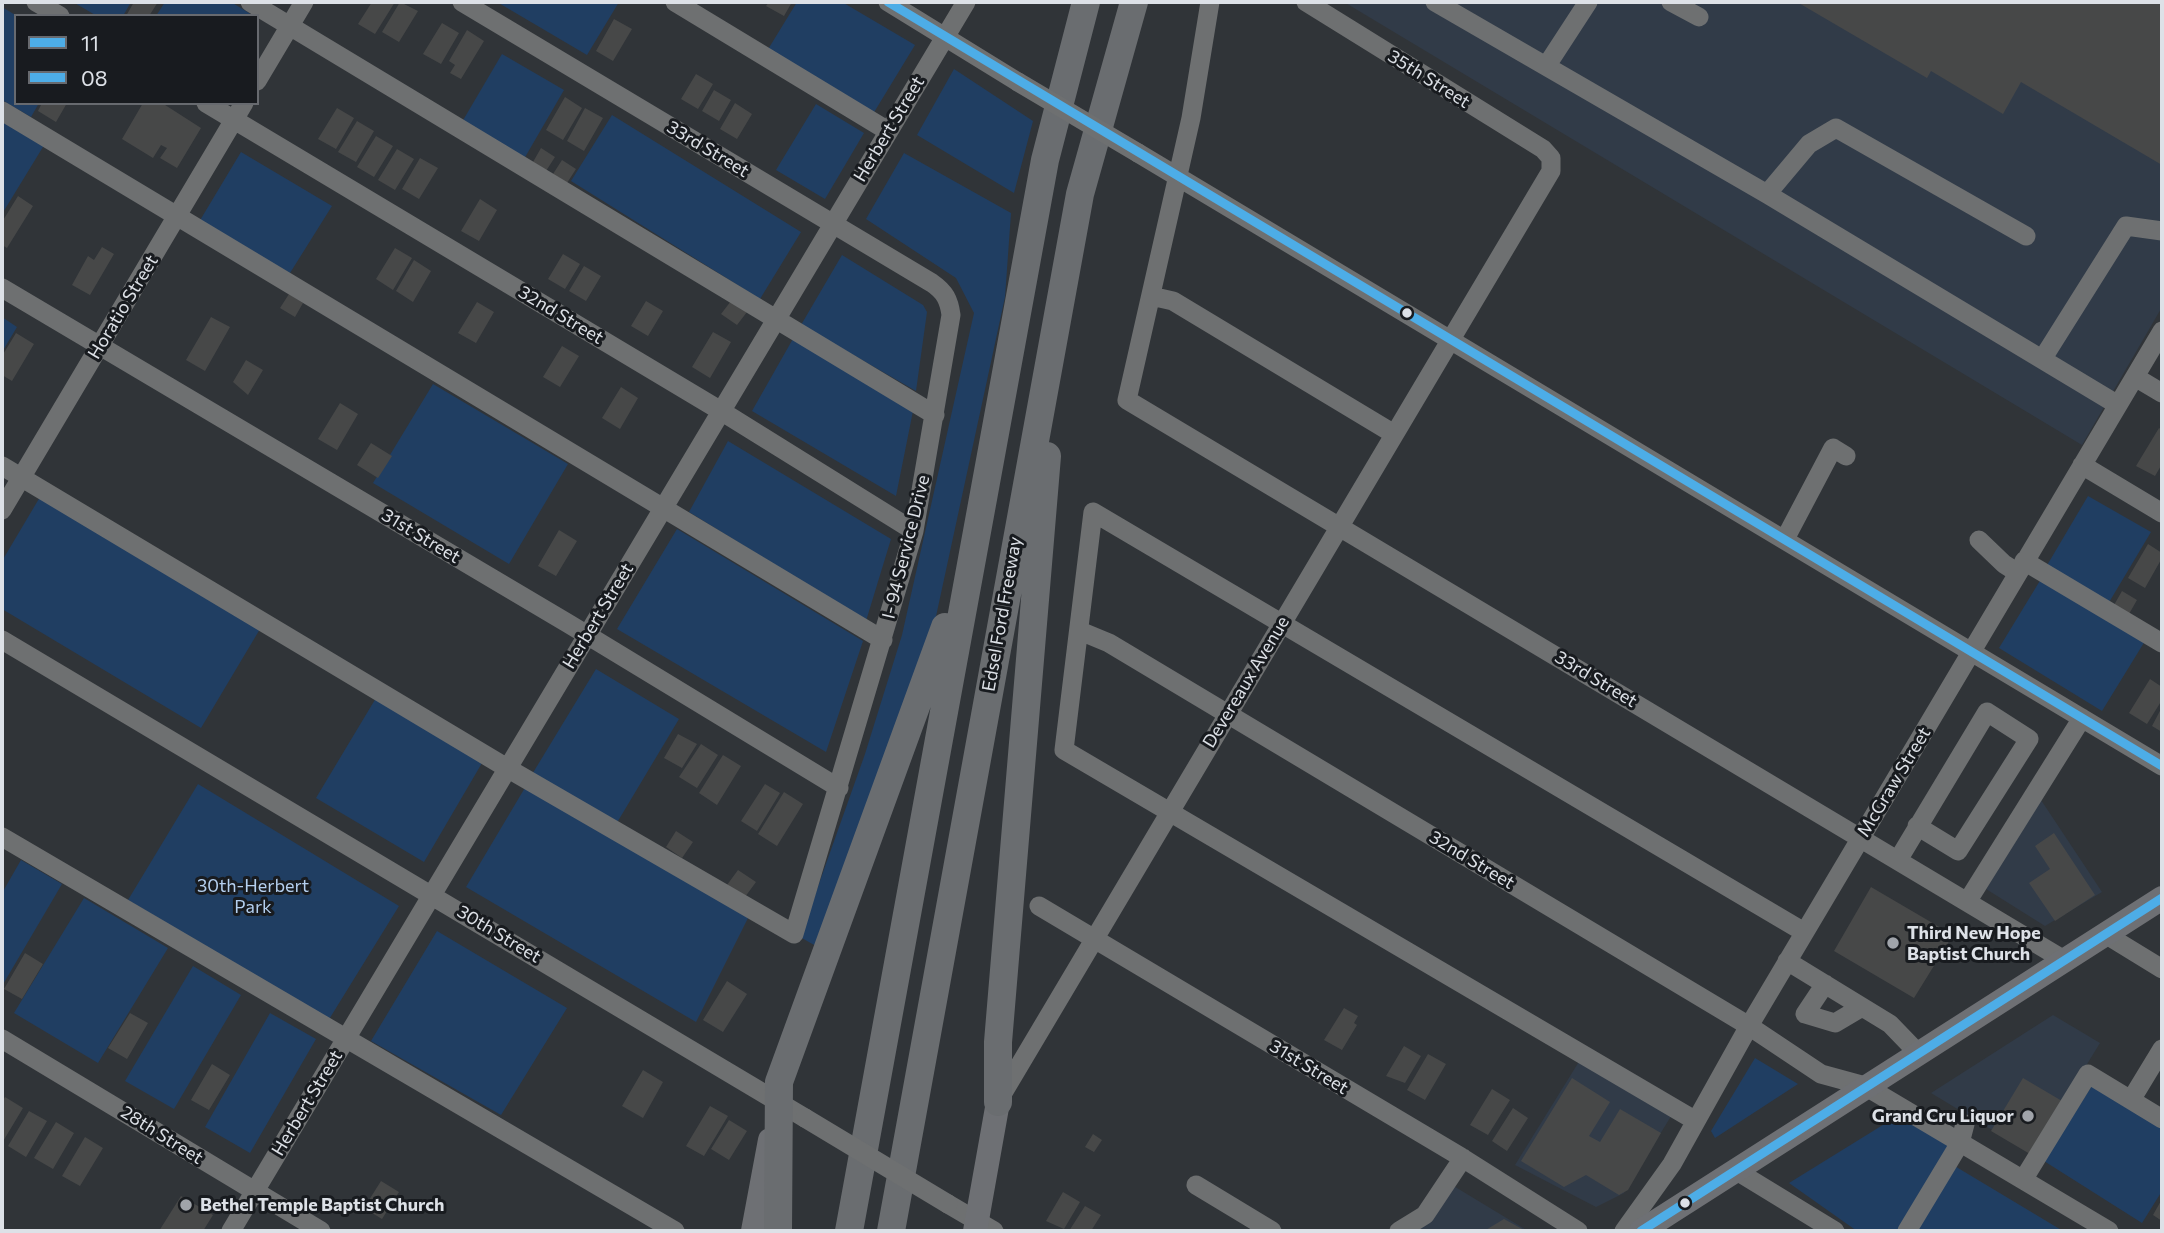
<!DOCTYPE html>
<html>
<head>
<meta charset="utf-8">
<style>
	body { margin:0 }
	#map { position:relative; width:2164px; height:1233px; overflow:hidden; background:#303438; font-family:Commissioner,sans-serif }
	canvas { display:block }
	.frame { position:absolute; inset:0; border:4px solid #dde1e7; pointer-events:none }
	.legend { position:absolute; left:14px; top:14px; width:245px; height:91px; box-sizing:border-box; background:#181b1f; border:2px solid #676a6f; margin:0; padding:9px 12px; list-style:none; font-size:21px; color:#dde1e7 }
	.legend li { display:flex; align-items:center; gap:14px; height:35px }
	.legend b { width:35px; border:2px solid #676a6f }
</style>
</head>
<body>
<div id="map">
<canvas width="2164" height="1233"></canvas>
<div class="frame"></div>
<ul class="legend">
<li><b style="height:9px;background:#4dade7"></b>11</li>
<li><b style="height:9px;background:#4dade7"></b>08</li>
</ul>
</div>
<script>
const g = document.querySelector('canvas').getContext('2d');
g.lineJoin = 'round';
function paint(path, color) { g.fillStyle = color; g.fill(path, 'evenodd'); }
function trace(path, color, width, dash) { g.strokeStyle = color; g.lineWidth = width; g.lineCap = dash ? 'butt' : 'round'; g.setLineDash(dash || []); g.stroke(path); }
function write(font, color, halo, rows, align = 'center') {
  g.font = font + ' Commissioner,sans-serif'; g.lineWidth = 6; g.setLineDash([]); g.textBaseline = 'middle'; g.strokeStyle = halo; g.fillStyle = color; for (const [text, x, y, turn = 0] of rows) {
    g.save(); g.translate(x, y); g.rotate((+turn || 0) * Math.PI / 180); g.textAlign = isNaN(turn) ? turn : align; if (halo) g.strokeText(text, 0, 0); g.fillText(text, 0, 0); g.restore();
  }
}
paint(new Path2D(`
	M 1344,2 L 2162,2 L 2162,307 L 2082,445 Z
	M 2041,800 L 2102,892 L 2045,926 L 1986,889 Z
	M 2053,1015 L 2100,1043 L 2032,1154 L 1931,1093 Z
	M 1580,1060 L 1673,1113 L 1624,1193 L 1596,1207 L 1515,1165 Z
	M 1452,1185 L 1528,1231 L 1418,1231 Z`), '#313b48');
paint(new Path2D(`
	M 73,2 L 131,2 L 123,16 L 97,16 Z
	M 165,2 L 231,2 L 254,16 L 156,16 Z
	M 497,2 L 619,2 L 587,55 Z
	M 797,2 L 842,2 L 915,45 L 873,114 L 767,51 Z
	M 2,7 L 17,16 L 16,103 L 39,103 L 31,117 L 2,100 Z
	M 502,54 L 564,90 L 524,159 L 462,122 Z
	M 954,69 L 1033,121 L 1014,193 L 917,135 Z
	M 816,104 L 864,133 L 825,199 L 776,170 Z
	M 2,115 L 46,142 L 2,214 Z
	M 612,115 L 801,232 L 760,299 L 571,181 Z
	M 241,152 L 332,206 L 290,273 L 199,222 Z
	M 904,153 L 1011,213 L 1005,297 L 935,621 L 816,946 L 800,937 L 865,754 L 902,635 L 974,313 L 956,278 L 866,219 Z
	M 842,255 L 923,305 L 927,312 L 916,391 L 801,325 Z
	M 2,317 L 17,327 L 2,352 Z
	M 794,337 L 913,411 L 896,496 L 752,411 Z
	M 433,384 L 568,464 L 509,564 L 373,483 Z
	M 728,441 L 891,539 L 866,621 L 689,512 Z
	M 2088,496 L 2151,532 L 2108,604 L 2046,567 Z
	M 40,497 L 260,629 L 201,728 L 2,609 L 2,561 Z
	M 677,529 L 863,641 L 826,752 L 617,629 Z
	M 2041,579 L 2145,641 L 2102,711 L 1999,648 Z
	M 596,669 L 679,719 L 615,826 L 531,776 Z
	M 376,698 L 482,763 L 424,862 L 316,798 Z
	M 198,784 L 399,906 L 328,1021 L 128,900 Z
	M 526,786 L 749,916 L 696,1022 L 466,887 Z
	M 21,860 L 62,884 L 2,986 L 2,893 Z
	M 84,898 L 168,948 L 98,1063 L 14,1013 Z
	M 437,931 L 567,1008 L 501,1115 L 371,1041 Z
	M 193,966 L 241,995 L 174,1109 L 125,1081 Z
	M 270,1013 L 316,1039 L 250,1153 L 205,1127 Z
	M 1755,1058 L 1798,1084 L 1715,1138 L 1711,1131 Z
	M 2093,1084 L 2162,1128 L 2162,1191 L 2142,1223 L 2044,1161 Z
	M 1899,1115 L 1950,1147 L 1903,1231 L 1857,1231 L 1789,1183 Z
	M 1953,1165 L 2063,1231 L 1912,1231 Z`), '#203e62');
paint(new Path2D(`
	M 134,2 L 158,2 L 149,16 L 126,16 Z
	M 372,2 L 395,2 L 375,34 L 358,24 Z
	M 400,2 L 418,11 L 399,42 L 382,32 Z
	M 769,2 L 792,2 L 784,16 L 766,6 Z
	M 1797,2 L 2162,2 L 2162,165 L 2021,82 L 2003,114 L 1931,71 L 1927,78 Z
	M 614,19 L 632,29 L 613,61 L 596,51 Z
	M 442,23 L 459,33 L 441,64 L 423,54 Z
	M 467,30 L 484,41 L 461,79 L 450,73 L 455,65 L 449,61 Z
	M 696,74 L 713,84 L 698,109 L 681,99 Z
	M 714,90 L 731,100 L 719,121 L 702,111 Z
	M 565,97 L 582,108 L 563,140 L 546,130 Z
	M 42,103 L 67,103 L 56,122 L 38,111 Z
	M 143,103 L 162,103 L 201,128 L 177,168 L 160,158 L 167,148 L 161,145 L 153,158 L 122,139 Z
	M 735,103 L 752,114 L 737,139 L 720,129 Z
	M 337,108 L 354,118 L 336,149 L 318,139 Z
	M 585,108 L 603,118 L 584,151 L 567,141 Z
	M 357,121 L 374,131 L 356,162 L 338,152 Z
	M 376,136 L 393,146 L 374,177 L 357,167 Z
	M 541,148 L 555,157 L 546,171 L 533,162 Z
	M 397,149 L 414,159 L 395,190 L 378,180 Z
	M 420,158 L 438,168 L 419,199 L 402,189 Z
	M 562,160 L 576,169 L 567,183 L 553,174 Z
	M 18,196 L 33,206 L 7,248 L 2,245 L 2,222 Z
	M 480,199 L 497,210 L 479,241 L 461,231 Z
	M 102,247 L 114,254 L 90,295 L 72,285 L 88,256 L 94,260 Z
	M 395,248 L 412,258 L 393,290 L 376,279 Z
	M 563,254 L 580,264 L 565,289 L 548,279 Z
	M 414,260 L 431,271 L 413,302 L 396,291 Z
	M 584,266 L 601,276 L 586,301 L 569,291 Z
	M 289,294 L 303,303 L 295,317 L 280,308 Z
	M 646,301 L 663,311 L 648,336 L 631,326 Z
	M 731,301 L 747,312 L 737,325 L 721,314 Z
	M 477,302 L 494,312 L 476,343 L 458,333 Z
	M 211,317 L 230,327 L 205,371 L 186,360 Z
	M 713,332 L 731,342 L 710,378 L 692,367 Z
	M 16,333 L 34,344 L 12,381 L 2,375 L 2,356 Z
	M 562,346 L 579,356 L 560,387 L 543,377 Z
	M 246,360 L 263,370 L 248,395 L 233,382 Z
	M 621,387 L 638,398 L 620,429 L 602,418 Z
	M 340,403 L 358,414 L 337,450 L 318,439 Z
	M 2159,428 L 2162,430 L 2162,464 L 2155,476 L 2136,466 Z
	M 371,443 L 392,456 L 378,478 L 357,465 Z
	M 559,530 L 577,541 L 556,576 L 538,566 Z
	M 2148,544 L 2162,553 L 2162,558 L 2145,588 L 2128,578 Z
	M 2122,591 L 2137,600 L 2129,614 L 2114,605 Z
	M 2150,679 L 2162,687 L 2162,700 L 2147,724 L 2129,713 Z
	M 2162,707 L 2162,732 L 2152,726 Z
	M 678,734 L 697,744 L 682,768 L 664,758 Z
	M 701,744 L 718,755 L 697,788 L 679,777 Z
	M 723,755 L 741,766 L 717,805 L 699,793 Z
	M 765,784 L 780,793 L 757,831 L 741,821 Z
	M 784,792 L 803,804 L 777,846 L 758,834 Z
	M 676,831 L 693,842 L 682,858 L 666,847 Z
	M 2054,833 L 2095,895 L 2055,921 L 2029,883 L 2050,869 L 2035,846 Z
	M 738,870 L 756,882 L 745,897 L 727,885 Z
	M 1871,887 L 1953,935 L 1914,998 L 1834,951 Z
	M 25,953 L 43,964 L 22,999 L 4,989 Z
	M 727,981 L 747,994 L 723,1032 L 703,1020 Z
	M 1344,1008 L 1358,1016 L 1354,1023 L 1357,1025 L 1342,1050 L 1324,1040 Z
	M 130,1013 L 148,1023 L 127,1059 L 108,1048 Z
	M 1404,1046 L 1421,1056 L 1405,1083 L 1386,1076 Z
	M 1428,1054 L 1446,1064 L 1425,1100 L 1407,1090 Z
	M 212,1064 L 230,1075 L 209,1110 L 191,1100 Z
	M 643,1070 L 663,1082 L 643,1118 L 622,1106 Z
	M 1572,1078 L 1610,1102 L 1589,1136 L 1600,1142 L 1620,1109 L 1661,1133 L 1628,1190 L 1619,1195 L 1586,1175 L 1564,1187 L 1521,1161 Z
	M 2023,1078 L 2062,1101 L 2030,1154 L 1991,1131 Z
	M 1492,1089 L 1510,1100 L 1488,1135 L 1470,1125 Z
	M 5,1097 L 23,1108 L 2,1143 L 2,1102 Z
	M 710,1106 L 728,1116 L 704,1156 L 686,1146 Z
	M 1513,1108 L 1528,1118 L 1507,1151 L 1492,1141 Z
	M 29,1111 L 47,1121 L 26,1157 L 8,1146 Z
	M 729,1120 L 747,1131 L 729,1160 L 711,1149 Z
	M 56,1122 L 74,1133 L 53,1169 L 34,1158 Z
	M 1093,1134 L 1102,1140 L 1094,1152 L 1085,1147 Z
	M 85,1137 L 103,1148 L 80,1186 L 62,1176 Z
	M 381,1181 L 399,1192 L 382,1219 L 364,1208 Z
	M 1063,1192 L 1080,1202 L 1064,1229 L 1046,1221 Z
	M 181,1196 L 213,1215 L 203,1231 L 159,1231 Z
	M 2162,1199 L 2162,1221 L 2153,1215 Z
	M 1085,1206 L 1101,1215 L 1091,1231 L 1069,1231 Z
	M 1504,1219 L 1526,1231 L 1484,1231 Z`), '#474848');
trace(new Path2D(`
	M 36,2 L 60,16
	M 250,2 L 935,415
	M 675,2 L 888,131
	M 888,2 L 1018,82
	M 1210,2 L 1191,118 L 1127,400 L 2064,960
	M 1435,2 L 1767,194 L 2118,405
	M 1671,2 L 1699,17
	M 1547,65 L 1588,2
	M 257,81 L 304,2
	M 206,103 L 721,411 L 914,531
	M 2,111 L 883,640
	M 1138,153 L 2162,766
	M 1767,194 L 1809,144 L 1836,128 L 2026,236
	M 2,288 L 569,624 L 839,788
	M 1151,296 L 1173,301 L 1394,434
	M 2043,358 L 2126,226 L 2162,231
	M 2135,377 L 2162,393
	M 2082,465 L 2162,513
	M 2,466 L 507,768 L 794,934 L 914,531 L 951,315 C 949,300 945,292 932,283 L 462,2
	M 2,510 L 244,103
	M 1785,539 L 1833,448 L 1846,456
	M 1979,540 L 2004,564 L 2018,573
	M 2024,561 L 2162,643
	M 1080,631 L 1109,643 L 1749,1026 L 1821,1074 L 1865,1086 L 2109,1231
	M 2,640 L 805,1118
	M 2,837 L 675,1231
	M 1898,860 L 1987,712 L 2029,739 L 1958,851 L 1917,826
	M 1967,902 L 2082,718
	M 1039,906 L 1461,1157 L 1578,1231
	M 2105,934 L 2162,969
	M 1787,961 L 1890,1024 L 1918,1053
	M 1825,984 L 1805,1014 L 1835,1023 L 1862,1007
	M 2,1039 L 321,1231
	M 1000,1098 L 1551,171 L 1551,158 L 1543,149 L 1306,2
	M 2131,1100 L 2162,1049
	M 1696,1121 L 1064,750 L 1093,512 L 1804,932
	M 1735,1170 L 1835,1231
	M 2023,1180 L 2088,1074 L 2162,1119
	M 1196,1185 L 1272,1231
	M 948,1204 L 994,1231
	M 231,1231 L 966,2
	M 1399,1231 L 1425,1215 L 1463,1158
	M 1624,1231 L 1672,1164 L 1749,1026 L 2162,331
	M 1907,1231 L 1960,1143 L 1965,1124`), '#6e7071', 19);
trace(new Path2D(`
	M 753,1231 L 770,1140
	M 975,1231 L 998,1102
	M 1641,1231 L 2162,898`), '#6e7074', 24);
trace(new Path2D(`
	M 998,1102 L 998,1042 L 1047,456
	M 778,1231 L 779,1082 L 945,627
	M 849,1231 L 1045,160 L 1086,2
	M 891,1231 L 1080,194 L 1134,2`), '#6a6d70', 28);
trace(new Path2D(`
	M 1018,82 L 1138,153
	M 805,1118 L 948,1204`), '#6e7071', 19);
trace(new Path2D(`
	M 888,2 L 2162,766`), '#4dade7', 9);
trace(new Path2D(`
	M 1641,1231 L 2162,898`), '#4dade7', 9);
for (const [x, y, r, color] of [
	[1407,313,6,"#dde1e7"],
	[1893,943,7,"#a0a4aa"],
	[2028,1116,7,"#a0a4aa"],
	[1685,1203,6,"#dde1e7"],
	[186,1205,7,"#a0a4aa"]
]) { const dot = new Path2D(); dot.arc(x, y, r, 0, 2 * Math.PI); g.fillStyle = color; g.fill(dot); trace(dot, '#181b1f', 2.5); }
write('18px', '#dde1e7', '#181b1f', [
	["35th Street",1429,79,32],
	["Herbert Street",889,129,-59],
	["33rd Street",708,149,31],
	["Horatio Street",123,307,-59],
	["32nd Street",561,315,31],
	["31st Street",421,536,31],
	["I- 94 Service Drive",906,547,-76],
	["Edsel Ford Freeway",1002,614,-80],
	["Herbert Street",598,616,-59],
	["33rd Street",1596,679,31],
	["Devereaux Avenue",1246,682,-59],
	["McGraw Street",1894,782,-59],
	["32nd Street",1472,860,31],
	["30th Street",499,934,31],
	["31st Street",1309,1067,31],
	["Herbert Street",307,1103,-59],
	["28th Street",162,1135,32]
]);
write('18px', '#b4cfef', '#181b1f', [
	["30th-Herbert",253,886],
	["Park",253,907]
]);
write('bold 18px', '#dde1e7', '#181b1f', [
	["Third New Hope",1907,933],
	["Baptist Church",1907,954],
	["Grand Cru Liquor",2014,1116,"right"],
	["Bethel Temple Baptist Church",200,1205]
], 'left');
</script>
</body>
</html>
